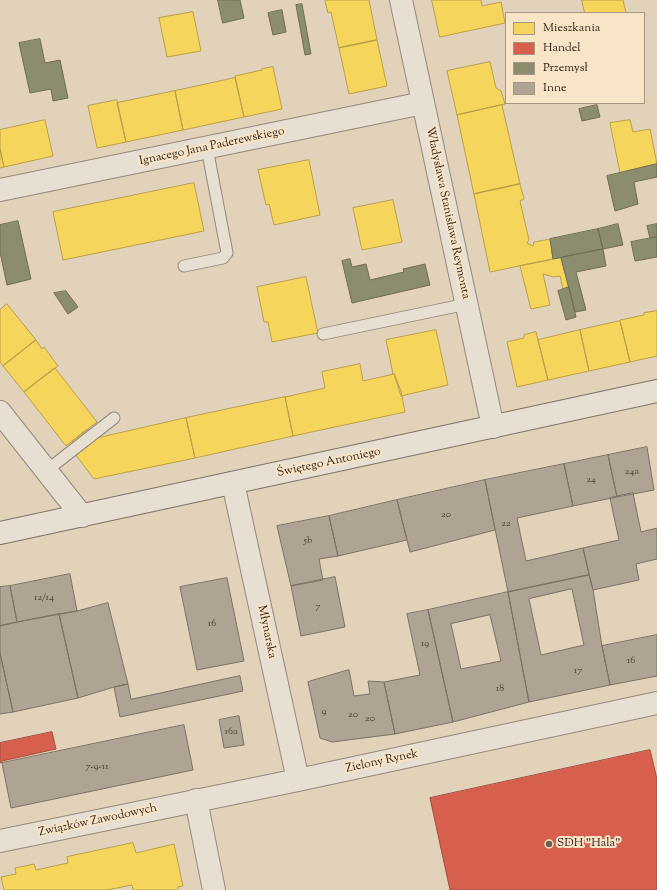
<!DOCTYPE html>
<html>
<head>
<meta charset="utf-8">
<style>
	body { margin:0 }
	#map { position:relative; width:657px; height:890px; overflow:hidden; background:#e2d2ba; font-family:"Sorts Mill Goudy",serif }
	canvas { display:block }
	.legend { position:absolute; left:505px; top:12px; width:140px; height:92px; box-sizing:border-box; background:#f8e4c6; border:1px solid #a79681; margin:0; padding:5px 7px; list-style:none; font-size:12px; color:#2e2119 }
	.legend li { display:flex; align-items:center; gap:8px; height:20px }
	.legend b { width:20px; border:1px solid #a79681 }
</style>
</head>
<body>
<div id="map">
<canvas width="657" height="890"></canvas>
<ul class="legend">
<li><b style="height:11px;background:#f6d55c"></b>Mieszkania</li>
<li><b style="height:11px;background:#d6604d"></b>Handel</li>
<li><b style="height:11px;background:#8c8c6e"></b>Przemysł</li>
<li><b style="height:11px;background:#afa393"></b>Inne</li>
</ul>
</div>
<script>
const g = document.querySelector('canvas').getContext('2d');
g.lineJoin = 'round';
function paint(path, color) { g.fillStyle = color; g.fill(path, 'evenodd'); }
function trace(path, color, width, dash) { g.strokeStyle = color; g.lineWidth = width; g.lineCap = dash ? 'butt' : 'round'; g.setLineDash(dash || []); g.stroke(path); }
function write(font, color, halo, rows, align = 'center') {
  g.font = font + ' "Sorts Mill Goudy",serif'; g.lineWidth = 4; g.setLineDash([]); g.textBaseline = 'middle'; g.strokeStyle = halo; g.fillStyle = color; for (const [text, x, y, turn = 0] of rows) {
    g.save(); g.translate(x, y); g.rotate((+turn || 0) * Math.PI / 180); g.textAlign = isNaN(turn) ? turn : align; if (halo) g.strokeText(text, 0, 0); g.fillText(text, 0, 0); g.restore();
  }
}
const homes = new Path2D(`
	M 326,0 L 369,0 L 377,40 L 339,48 L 331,12 L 328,13 L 325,1 Z
	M 432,0 L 481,0 L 482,6 L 501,2 L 505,23 L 440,37 Z
	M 582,0 L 623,0 L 626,13 L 585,13 Z
	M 193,12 L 201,51 L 167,57 L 159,18 Z
	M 377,40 L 387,86 L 349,94 L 339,48 Z
	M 490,62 L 496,88 L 501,91 L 505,104 L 457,115 L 447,71 Z
	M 273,67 L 282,109 L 244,117 L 235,76 L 262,70 L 262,69 Z
	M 235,78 L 244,117 L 183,130 L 175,91 Z
	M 175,91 L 183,130 L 126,142 L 117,103 Z
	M 117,100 L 126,142 L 97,148 L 88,106 Z
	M 502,105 L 520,184 L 474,194 L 457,115 Z
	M 45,120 L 53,156 L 4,167 L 0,149 L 0,130 Z
	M 630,120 L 633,132 L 650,129 L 657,164 L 620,173 L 610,123 Z
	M 0,149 L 4,167 L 0,168 Z
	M 309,160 L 320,215 L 274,225 L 269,204 L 266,205 L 258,170 Z
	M 194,183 L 204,231 L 63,260 L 53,212 Z
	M 520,184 L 524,199 L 520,201 L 529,240 L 527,243 L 533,246 L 534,242 L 550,239 L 553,259 L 490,272 L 474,194 Z
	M 393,200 L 402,242 L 362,250 L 353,208 Z
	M 561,258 L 569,287 L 563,289 L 560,276 L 554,277 L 543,274 L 550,305 L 531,309 L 520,266 Z
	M 306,277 L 318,333 L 272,342 L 268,322 L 264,322 L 257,287 Z
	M 7,304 L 36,340 L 3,366 L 0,362 L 0,310 Z
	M 657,311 L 657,356 L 630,362 L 620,320 L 644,315 L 644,313 Z
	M 620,321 L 630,362 L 589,371 L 580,330 Z
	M 436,330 L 448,385 L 401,396 L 394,374 L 393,374 L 386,340 Z
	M 580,330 L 589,371 L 548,380 L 538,340 Z
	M 536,332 L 548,380 L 517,387 L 507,342 L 524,338 L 524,335 Z
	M 36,340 L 42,349 L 44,347 L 58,366 L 24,392 L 3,366 Z
	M 360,364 L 363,381 L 394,374 L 401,391 L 405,412 L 293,436 L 285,397 L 325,388 L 322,372 Z
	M 55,368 L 97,422 L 66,446 L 24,392 Z
	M 285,397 L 293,436 L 195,458 L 186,418 Z
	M 186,418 L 195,458 L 94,479 L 75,454 L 80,450 L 72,441 L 87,429 L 95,438 Z
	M 133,843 L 136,853 L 174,844 L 183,886 L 178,887 L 178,890 L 133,890 L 132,885 L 107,890 L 4,890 L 1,877 L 16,874 L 15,868 L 34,864 L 36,870 L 68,863 L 67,857 Z`);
paint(homes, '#f6d55c');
trace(homes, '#ba9f48', 1);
const shops = new Path2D(`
	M 52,732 L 56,749 L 2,761 L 2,762 L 0,763 L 0,743 Z
	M 650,750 L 657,779 L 657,890 L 450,890 L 430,798 Z`);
paint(shops, '#d6604d');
trace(shops, '#a44d3d', 1);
const industry = new Path2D(`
	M 218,0 L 240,0 L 244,18 L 223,23 Z
	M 302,4 L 311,54 L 305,55 L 296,5 Z
	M 282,10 L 286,32 L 273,35 L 268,13 Z
	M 40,39 L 45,63 L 60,60 L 68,98 L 53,101 L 51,89 L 30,93 L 19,43 Z
	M 597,105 L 600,117 L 582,121 L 579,109 Z
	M 657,164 L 657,177 L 634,182 L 638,204 L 615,211 L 607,176 Z
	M 18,221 L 31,279 L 7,285 L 0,252 L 0,225 Z
	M 618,224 L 623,245 L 603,249 L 598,229 Z
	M 657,224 L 657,237 L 650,238 L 647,226 Z
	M 598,229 L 603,249 L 553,259 L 550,239 Z
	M 657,237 L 657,257 L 635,261 L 631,242 Z
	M 603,249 L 606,266 L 576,272 L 586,310 L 575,312 L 561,258 Z
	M 350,259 L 352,267 L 366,264 L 370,280 L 404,272 L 403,269 L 425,264 L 430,285 L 352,303 L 342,261 Z
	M 569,287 L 576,317 L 566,320 L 558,291 Z
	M 66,291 L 78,307 L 68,314 L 54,293 Z`);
paint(industry, '#8c8c6e');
trace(industry, '#706c54', 1);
const building = new Path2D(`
	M 647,447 L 654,490 L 617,497 L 608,455 Z
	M 608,455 L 617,497 L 573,506 L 564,464 Z
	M 564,464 L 573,506 L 517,518 L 526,561 L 583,548 L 589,575 L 508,592 L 485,480 Z
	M 485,480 L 495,530 L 410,552 L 397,500 Z
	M 633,493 L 641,532 L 657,528 L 657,559 L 636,564 L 639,580 L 593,590 L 583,548 L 619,540 L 610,498 Z
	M 397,500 L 407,540 L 338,556 L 329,516 Z
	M 329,516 L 338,556 L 319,559 L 323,580 L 291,586 L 277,526 Z
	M 70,574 L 77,611 L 17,622 L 10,586 Z
	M 589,575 L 593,590 L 602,646 L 610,685 L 529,702 L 508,592 ZM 572,589 L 584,645 L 541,655 L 529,599 Z
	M 335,577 L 345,627 L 301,636 L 291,586 Z
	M 227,578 L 244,661 L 197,670 L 180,587 Z
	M 10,586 L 17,622 L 0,626 L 0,587 Z
	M 508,592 L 529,702 L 453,722 L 428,610 ZM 490,615 L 501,661 L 461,669 L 451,624 Z
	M 108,603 L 128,684 L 114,687 L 78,698 L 59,614 L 77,611 Z
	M 428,610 L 453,722 L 395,734 L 384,682 L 420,675 L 407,614 Z
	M 59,614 L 78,698 L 13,712 L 0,653 L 0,626 Z
	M 657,635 L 657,676 L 610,685 L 602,646 Z
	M 0,653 L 13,712 L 0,714 Z
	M 349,670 L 354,696 L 370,694 L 368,681 L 384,682 L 395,734 L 332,742 L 320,738 L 308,682 Z
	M 240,676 L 243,691 L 120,717 L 114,687 L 128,684 L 131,699 Z
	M 239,716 L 244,745 L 224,748 L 219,720 Z
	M 184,725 L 193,770 L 11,808 L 2,763 Z`);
paint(building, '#afa393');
trace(building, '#7b7265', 1);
const lane = new Path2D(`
	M 184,266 L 223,258 L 227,253 L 207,148
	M 323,334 L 467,304
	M 46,471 L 114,418`);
const street = new Path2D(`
	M 401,0 L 493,427
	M 0,190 L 423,103
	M 0,412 L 82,516
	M 233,483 L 298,780
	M 196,800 L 214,890
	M 0,841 L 298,780 L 657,703`);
const secondary = new Path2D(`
	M 0,533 L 657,391`);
trace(lane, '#94897b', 13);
trace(street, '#94897b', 24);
trace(secondary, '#7b7265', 24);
trace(lane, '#e7dfd2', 11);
trace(street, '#e7dfd2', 22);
trace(secondary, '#e7dfd2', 22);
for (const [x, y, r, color] of [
	[549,844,4,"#6d5f51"]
]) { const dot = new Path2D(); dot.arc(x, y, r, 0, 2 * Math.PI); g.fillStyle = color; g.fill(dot); trace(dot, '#f8e4c6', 1.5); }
write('10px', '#4e4238', null, [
	["24a",632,472],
	["24",591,480],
	["20",446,515],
	["22",506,524],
	["5b",308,541],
	["12/14",44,598],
	["7",318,607],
	["16",212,624],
	["19",425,644],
	["16",631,661],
	["17",578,671],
	["18",500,689],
	["9",324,712],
	["20",353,715],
	["20",370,719],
	["16a",231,732],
	["7-9-11",97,767]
]);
write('12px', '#2e2119', '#f8e4c6', [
	["Ignacego Jana Paderewskiego",212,147,-12],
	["Władysława Stanisława Reymonta",447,213,78],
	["Świętego Antoniego",329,463,-12],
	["Młynarska",266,632,78],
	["Zielony Rynek",382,762,-12],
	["Związków Zawodowych",98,821,-12]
]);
write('12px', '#2e2119', '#f8e4c6', [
	["SDH \"Hala\"",557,844]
], 'left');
</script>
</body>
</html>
